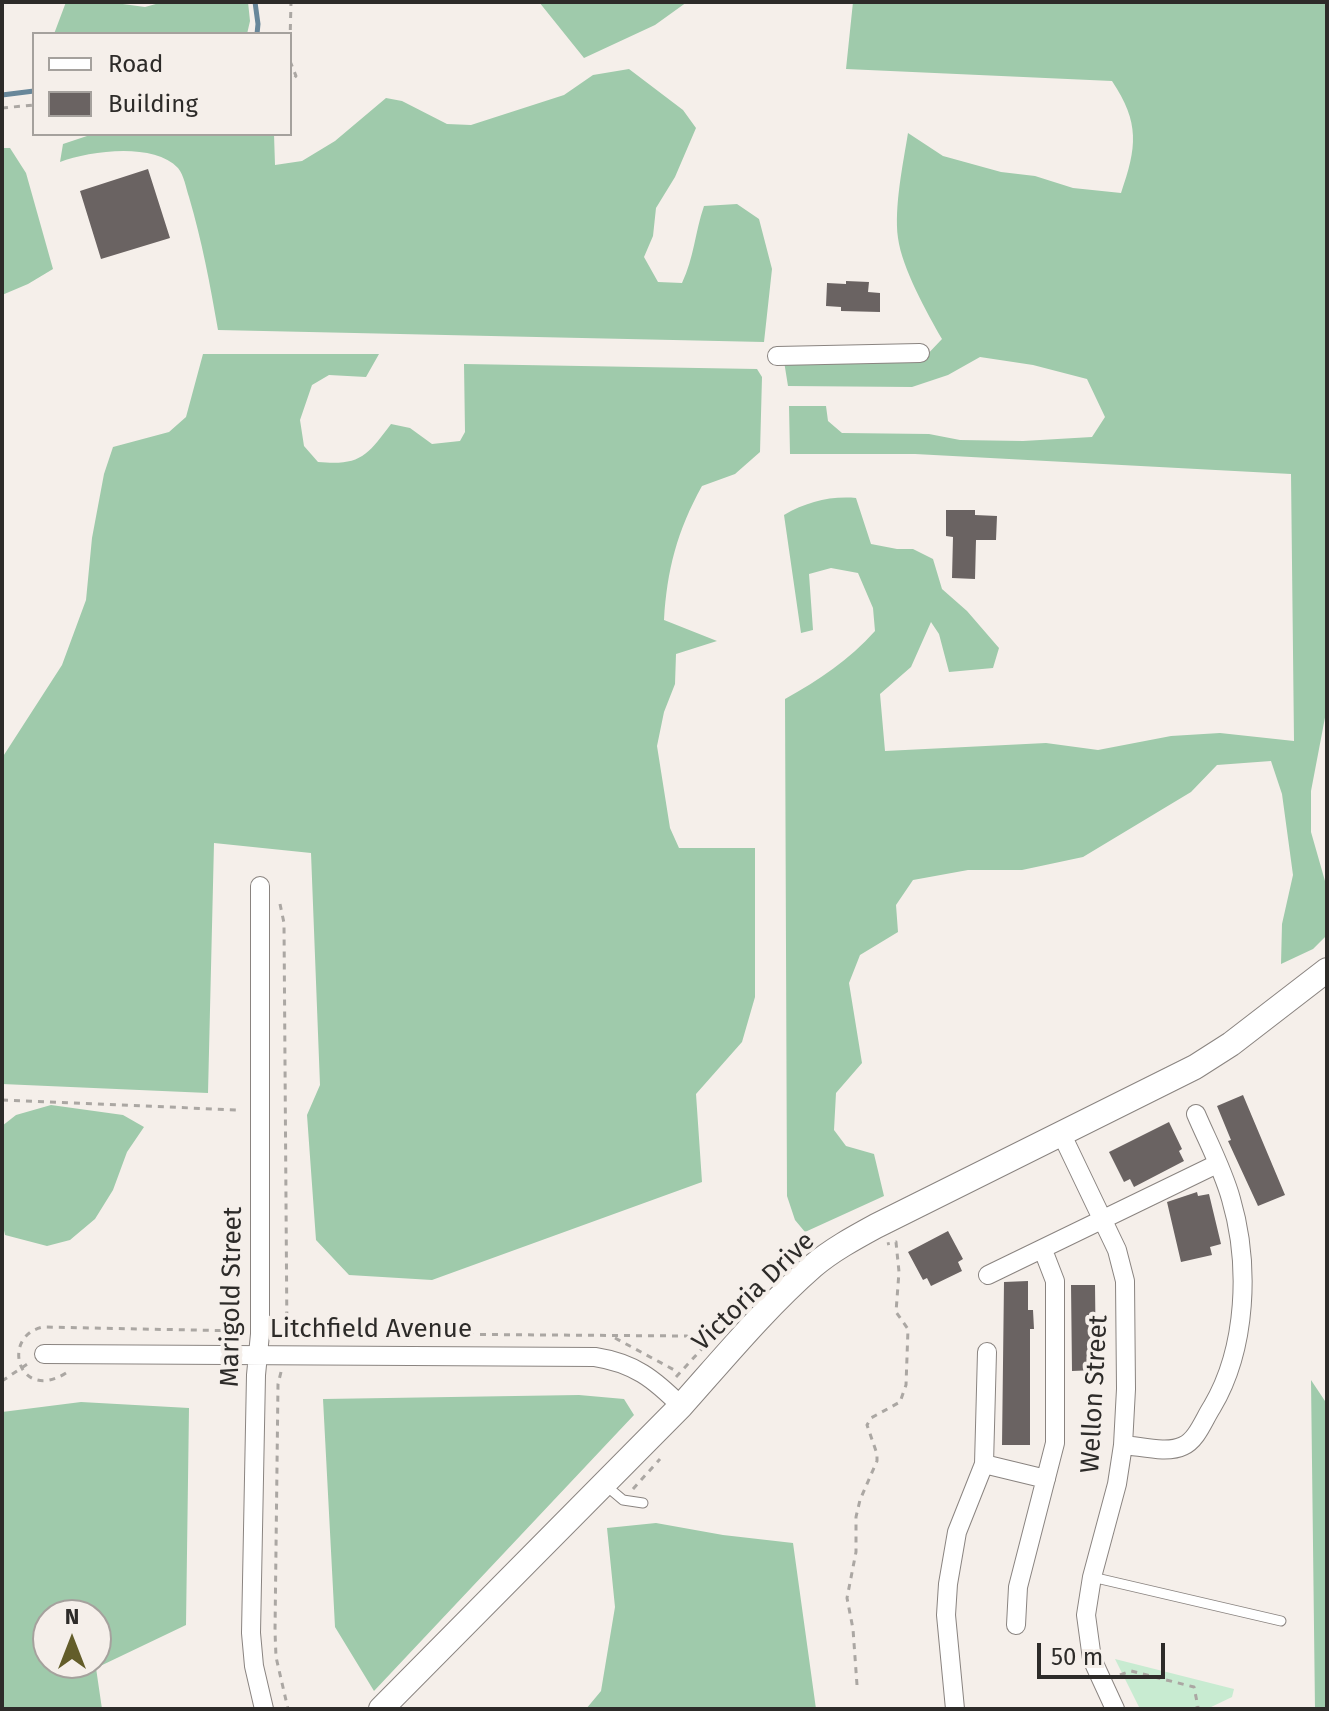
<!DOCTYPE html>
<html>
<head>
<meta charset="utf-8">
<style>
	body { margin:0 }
	#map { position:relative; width:1329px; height:1711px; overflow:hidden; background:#f5efea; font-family:"Fira Sans",sans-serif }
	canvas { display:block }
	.frame { position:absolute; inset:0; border:4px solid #2d2b29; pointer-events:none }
	.legend { position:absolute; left:32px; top:32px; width:260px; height:104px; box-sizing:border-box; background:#f5efea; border:2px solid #a5a19d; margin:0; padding:10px 14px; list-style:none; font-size:24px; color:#2d2b29 }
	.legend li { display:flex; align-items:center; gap:16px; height:40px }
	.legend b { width:40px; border:2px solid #a5a19d }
	.north { position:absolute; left:32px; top:1599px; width:80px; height:80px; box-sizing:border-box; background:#f5efea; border:2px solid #a5a19d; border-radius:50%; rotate:0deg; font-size:22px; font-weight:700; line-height:32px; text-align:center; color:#2d2b29 }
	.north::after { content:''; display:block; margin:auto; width:28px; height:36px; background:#635d2a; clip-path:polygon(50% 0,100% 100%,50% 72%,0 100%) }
	.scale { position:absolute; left:1037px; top:1643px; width:128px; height:36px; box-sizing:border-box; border:4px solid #2d2b29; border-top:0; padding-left:10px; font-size:24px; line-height:28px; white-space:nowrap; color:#2d2b29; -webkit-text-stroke:6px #f5efea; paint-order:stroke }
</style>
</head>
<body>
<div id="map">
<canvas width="1329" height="1711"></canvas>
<div class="frame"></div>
<ul class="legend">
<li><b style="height:10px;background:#fff"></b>Road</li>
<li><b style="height:22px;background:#6a6362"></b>Building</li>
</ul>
<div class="north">N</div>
<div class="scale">50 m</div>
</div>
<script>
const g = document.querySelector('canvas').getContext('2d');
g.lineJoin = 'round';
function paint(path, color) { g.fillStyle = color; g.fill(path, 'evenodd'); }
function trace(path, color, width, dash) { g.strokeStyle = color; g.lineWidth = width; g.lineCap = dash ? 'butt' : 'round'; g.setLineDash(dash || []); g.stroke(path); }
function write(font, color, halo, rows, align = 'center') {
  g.font = font + ' "Fira Sans",sans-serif'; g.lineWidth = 8; g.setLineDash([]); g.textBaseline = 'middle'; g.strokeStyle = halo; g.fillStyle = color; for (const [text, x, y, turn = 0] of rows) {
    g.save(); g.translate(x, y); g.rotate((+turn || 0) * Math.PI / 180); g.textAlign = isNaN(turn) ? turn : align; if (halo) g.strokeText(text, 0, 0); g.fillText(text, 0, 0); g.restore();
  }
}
paint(new Path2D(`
	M 1115,1659 L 1234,1689 L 1232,1697 L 1207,1709 L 1140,1709 Z`), '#c8ebd1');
paint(new Path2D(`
	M 66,2 L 108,2 L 145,7 L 163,2 L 248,2 L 250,21 L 247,34 L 54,34 Z
	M 539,2 L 687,2 L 655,25 L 584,58 Z
	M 853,2 L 1327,2 L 1327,707 L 1311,791 L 1311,832 L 1327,888 L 1327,935 L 1313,949 L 1281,964 L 1282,924 L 1293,875 L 1282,794 L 1271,761 L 1217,765 L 1191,792 L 1083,857 L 1022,870 L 968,870 L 913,880 L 896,905 L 898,932 L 860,955 L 849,983 L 862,1063 L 836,1093 L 834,1130 L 846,1146 L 874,1154 L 884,1196 L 805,1232 L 795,1220 L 787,1196 L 785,699 C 819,680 849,660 875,631 L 873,608 L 858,573 L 831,568 L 809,574 L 813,630 L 801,633 L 784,515 C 807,502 829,496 856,498 L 871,544 L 897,549 L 913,549 L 933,559 L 942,589 L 967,611 L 999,648 L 993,668 L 949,672 L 939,634 L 931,622 L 911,667 L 880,694 L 885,751 L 1046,743 L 1098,750 L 1171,736 L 1220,733 L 1294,741 L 1291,474 L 915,454 L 790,454 L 789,406 L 826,406 L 828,421 L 842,433 L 929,434 L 960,440 L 1023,441 L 1092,437 L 1105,417 L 1087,379 L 1033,365 L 980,357 L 948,375 L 912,387 L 788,386 L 783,355 L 922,360 L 942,339 C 927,313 902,268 898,238 C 894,207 903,164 908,133 L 943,156 L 1001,172 L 1035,176 L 1073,188 L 1121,193 C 1137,147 1140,123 1112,81 L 846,69 Z
	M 629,69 L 683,110 L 696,128 L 675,177 L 656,208 L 653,236 L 644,257 L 658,282 L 682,283 C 694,258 695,232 704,206 L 737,204 L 759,219 L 772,269 L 764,342 L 218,330 C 210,284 202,241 189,197 C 186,188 184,175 178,168 C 153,142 90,151 60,162 L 63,144 L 93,134 L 274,134 L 275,165 L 302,161 L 335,141 L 386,98 L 402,101 L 447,124 L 471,125 L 564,95 L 593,75 Z
	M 2,148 L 10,148 L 26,173 L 53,269 L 28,284 L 2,295 Z
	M 203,354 L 379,354 L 366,377 L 329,375 L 312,385 L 300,420 L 304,446 L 318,462 C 360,466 367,456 391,424 L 410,428 L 432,444 L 460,441 L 465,432 L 464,364 L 757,369 L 762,377 L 760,452 L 735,474 L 702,486 C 677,531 667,570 664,620 L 717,641 L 676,654 L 675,684 L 664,712 L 657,746 L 670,828 L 679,848 L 755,848 L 755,997 L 742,1042 L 696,1094 L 702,1182 L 432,1280 L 349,1275 L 316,1240 L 307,1115 L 320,1085 L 311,853 L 214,843 L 208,1093 L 2,1084 L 2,758 L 62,665 L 86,600 L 92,538 L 104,474 L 113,447 L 169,432 L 186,417 Z
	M 51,1105 L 123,1115 L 144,1127 L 127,1152 L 113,1190 L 95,1219 L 70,1240 L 47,1246 L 5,1235 L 2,1221 L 2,1126 L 16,1115 Z
	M 1311,1380 L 1327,1404 L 1327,1709 L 1315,1709 Z
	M 579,1395 L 624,1399 L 634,1415 L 374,1691 L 335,1627 L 323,1399 Z
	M 81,1402 L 189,1408 L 186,1625 L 96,1668 L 102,1709 L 2,1709 L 2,1412 ZM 96,1615 L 96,1663 L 48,1663 L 48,1615 Z
	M 656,1523 L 723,1535 L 793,1543 L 816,1709 L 586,1709 L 601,1691 L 615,1607 L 607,1528 Z`), '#9fcaab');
trace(new Path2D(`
	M 255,2 L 258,24 L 257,34
	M 2,95 L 34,91`), '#68879a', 5);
paint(new Path2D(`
	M 148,169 L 170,238 L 101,259 L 80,191 Z
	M 846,281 L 869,282 L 868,292 L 880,293 L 880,312 L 841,311 L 841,307 L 826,306 L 827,283 L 846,284 Z
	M 946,510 L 975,510 L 975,515 L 997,516 L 996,540 L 976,540 L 975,579 L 952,578 L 953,537 L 946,536 Z
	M 1243,1095 L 1285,1195 L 1258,1206 L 1228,1141 L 1231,1140 L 1217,1106 Z
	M 1169,1122 L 1182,1149 L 1179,1151 L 1184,1161 L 1134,1187 L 1130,1179 L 1124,1182 L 1109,1152 Z
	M 1197,1192 L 1198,1196 L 1209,1194 L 1221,1244 L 1210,1247 L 1212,1255 L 1181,1262 L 1167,1202 Z
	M 948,1231 L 963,1259 L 958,1262 L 962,1271 L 931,1286 L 927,1278 L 923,1280 L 908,1252 Z
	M 1028,1281 L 1028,1310 L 1033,1310 L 1034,1329 L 1030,1329 L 1030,1445 L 1002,1445 L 1004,1282 Z
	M 1071,1285 L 1095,1285 L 1096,1370 L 1072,1371 Z`), '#6a6362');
const service = new Path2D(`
	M 604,1484 L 623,1500 L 643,1503
	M 1092,1577 L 1281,1621`);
const minor = new Path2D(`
	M 777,356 L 920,353
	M 260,886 L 260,1334 L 256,1375 L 251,1633 L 254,1666 L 264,1709
	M 1062,1135 L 1117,1250 L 1125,1281 L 1126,1389 L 1123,1445 L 1117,1484 L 1092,1577 L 1086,1615 L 1092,1659 L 1115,1709
	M 988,1275 L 1217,1164
	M 44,1354 L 595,1357 C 634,1363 654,1379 681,1406
	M 1123,1445 C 1140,1446 1167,1454 1183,1446 C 1197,1440 1204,1419 1212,1407 C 1247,1348 1250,1264 1231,1199 C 1223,1170 1208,1142 1196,1114
	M 984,1464 L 1046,1479
	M 1016,1625 L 1018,1587 L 1055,1443 L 1055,1281 L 1043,1250
	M 955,1709 L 946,1615 L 948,1584 L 957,1532 L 984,1464 L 987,1352`);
const tertiary = new Path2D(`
	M 381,1709 L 681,1406 C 723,1359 765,1308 813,1266 C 832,1250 854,1238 876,1226 L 1195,1067 L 1231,1044 L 1327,970`);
trace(service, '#8a8480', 11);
trace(minor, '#8a8480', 20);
trace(tertiary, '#8a8480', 26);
trace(new Path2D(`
	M 290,42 L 291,2
	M 290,61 L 296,76 L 290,82
	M 2,108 L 34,105
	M 280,904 L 284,923 L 287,1340
	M 2,1100 L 238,1110
	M 276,1333 L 687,1336 L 705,1344
	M 615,1338 L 678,1372
	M 281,1372 L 278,1384 L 275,1631 L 276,1657 L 288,1709
	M 66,1373 C 18,1403 0,1336 43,1327 L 241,1331
	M 676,1377 L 755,1291
	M 2,1381 L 29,1363
	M 633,1489 L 660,1459
	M 1120,1675 L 1131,1671 L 1194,1687 L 1198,1707 L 1194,1709
	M 857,1685 L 853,1629 L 847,1598 L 856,1552 L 856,1517 L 860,1500 L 877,1461 L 877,1454 L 867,1425 L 871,1418 L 900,1402 L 906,1385 L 908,1329 L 896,1312 L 899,1272 L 896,1242 L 887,1244`), '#aba7a3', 3, [6, 6]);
trace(service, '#fff', 9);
trace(minor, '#fff', 18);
trace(tertiary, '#fff', 24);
write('26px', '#2d2b29', '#f5efea', [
	["Victoria Drive",754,1292,-44],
	["Marigold Street",232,1297,-89],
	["Litchfield Avenue",371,1330],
	["Wellon Street",1095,1394,-87]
]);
</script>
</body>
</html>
